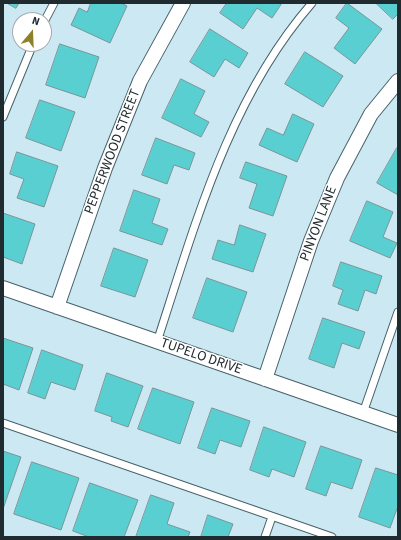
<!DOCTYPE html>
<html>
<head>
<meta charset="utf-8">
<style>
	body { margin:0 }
	#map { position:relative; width:401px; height:540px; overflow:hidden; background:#cce9f3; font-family:"Source Sans 3",sans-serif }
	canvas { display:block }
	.frame { position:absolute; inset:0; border:4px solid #202b2f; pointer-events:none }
	.north { position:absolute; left:12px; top:12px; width:40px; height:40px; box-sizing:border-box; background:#fff; border:1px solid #a6aaac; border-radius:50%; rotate:19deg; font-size:11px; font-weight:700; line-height:16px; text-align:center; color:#202b2f }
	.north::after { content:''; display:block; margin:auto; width:14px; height:18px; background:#8d8229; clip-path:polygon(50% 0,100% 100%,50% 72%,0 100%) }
</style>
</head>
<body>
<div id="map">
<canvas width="401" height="540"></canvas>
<div class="frame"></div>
<div class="north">N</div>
</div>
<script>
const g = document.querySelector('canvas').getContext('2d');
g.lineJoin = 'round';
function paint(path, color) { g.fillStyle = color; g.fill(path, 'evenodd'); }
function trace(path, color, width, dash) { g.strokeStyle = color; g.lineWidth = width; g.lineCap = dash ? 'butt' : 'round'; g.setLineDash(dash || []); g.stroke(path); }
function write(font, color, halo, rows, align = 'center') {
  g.font = font + ' "Source Sans 3",sans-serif'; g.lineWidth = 3; g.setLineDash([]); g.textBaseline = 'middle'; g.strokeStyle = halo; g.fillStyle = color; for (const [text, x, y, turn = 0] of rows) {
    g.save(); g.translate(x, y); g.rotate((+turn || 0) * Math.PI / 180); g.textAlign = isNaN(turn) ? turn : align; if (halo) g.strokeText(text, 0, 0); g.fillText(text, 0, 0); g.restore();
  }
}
const building = new Path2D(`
	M 7,3 L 19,3 L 16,8 Z
	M 91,3 L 121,3 L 127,6 L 110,43 L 71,25 L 79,8 L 87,12 Z
	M 227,3 L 282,3 L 272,18 L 257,8 L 243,29 L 220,13 Z
	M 347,3 L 382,29 L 355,64 L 334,48 L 349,28 L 336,18 Z
	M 376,3 L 398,3 L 398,14 L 393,19 Z
	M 210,29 L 248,53 L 239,68 L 225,59 L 214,77 L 190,62 Z
	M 60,44 L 99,57 L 85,98 L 46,85 Z
	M 305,52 L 343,76 L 323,107 L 285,84 Z
	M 181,79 L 205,91 L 194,114 L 209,122 L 201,137 L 162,118 Z
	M 40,100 L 75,112 L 61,151 L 26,138 Z
	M 293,114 L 314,124 L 297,162 L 259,145 L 267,128 L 283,135 Z
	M 156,138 L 195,153 L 189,170 L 174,165 L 167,184 L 142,175 Z
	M 397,148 L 398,149 L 398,195 L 377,183 Z
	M 17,152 L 58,166 L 44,207 L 17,198 L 24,179 L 10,174 Z
	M 246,162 L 287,176 L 273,216 L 249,208 L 257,184 L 240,178 Z
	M 134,190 L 160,199 L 152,223 L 168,229 L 162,245 L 120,231 Z
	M 367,201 L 393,212 L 383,237 L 397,243 L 390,258 L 350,241 Z
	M 3,213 L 35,224 L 22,264 L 3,257 Z
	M 240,225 L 266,234 L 253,272 L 212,259 L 218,240 L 234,245 Z
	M 114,248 L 148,260 L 135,297 L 101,286 Z
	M 341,262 L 382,276 L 376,294 L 365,290 L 358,311 L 338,304 L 343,290 L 333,286 Z
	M 207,278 L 247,292 L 233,332 L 193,318 Z
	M 323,318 L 365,332 L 359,349 L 342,343 L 334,368 L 309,359 Z
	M 3,338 L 33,348 L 19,390 L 3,384 Z
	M 42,350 L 83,365 L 75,390 L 51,382 L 45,399 L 28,393 Z
	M 107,373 L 143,386 L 128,427 L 111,421 L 112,417 L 95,411 Z
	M 153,388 L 194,402 L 180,444 L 138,429 Z
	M 212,408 L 250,421 L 241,447 L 220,440 L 215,454 L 198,448 Z
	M 264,427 L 306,442 L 294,477 L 272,469 L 269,477 L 250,470 Z
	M 321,446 L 362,460 L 352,489 L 331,482 L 326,496 L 306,489 Z
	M 3,451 L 21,457 L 3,509 Z
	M 32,462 L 79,478 L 61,530 L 14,514 Z
	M 376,468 L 398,475 L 398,506 L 390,528 L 359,517 Z
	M 90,483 L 138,500 L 124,537 L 89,537 L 73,531 Z
	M 151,495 L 174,503 L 167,524 L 190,532 L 188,537 L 136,537 Z
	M 208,515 L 233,524 L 228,537 L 201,537 Z`);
paint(building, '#5acfd2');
trace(building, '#789696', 1);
const lane = new Path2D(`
	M 44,22 L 54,3
	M 3,117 L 33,44
	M 157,342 C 195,225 229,98 312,3
	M 363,413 L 398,312
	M 3,423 L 332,537
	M 265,537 L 272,517`);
const street = new Path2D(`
	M 3,288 L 398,425
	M 57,307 L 105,168 L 140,81 L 183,3
	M 265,379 L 311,241 L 337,178 L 371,114 L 398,81`);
trace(lane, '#47616a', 9);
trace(street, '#47616a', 16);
trace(lane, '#fff', 7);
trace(street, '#fff', 14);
write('14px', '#202b2f', '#fff', [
	["PEPPERWOOD STREET",113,152,-69],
	["PINYON LANE",319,224,-69],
	["TUPELO DRIVE",201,357,19]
]);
</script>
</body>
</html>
